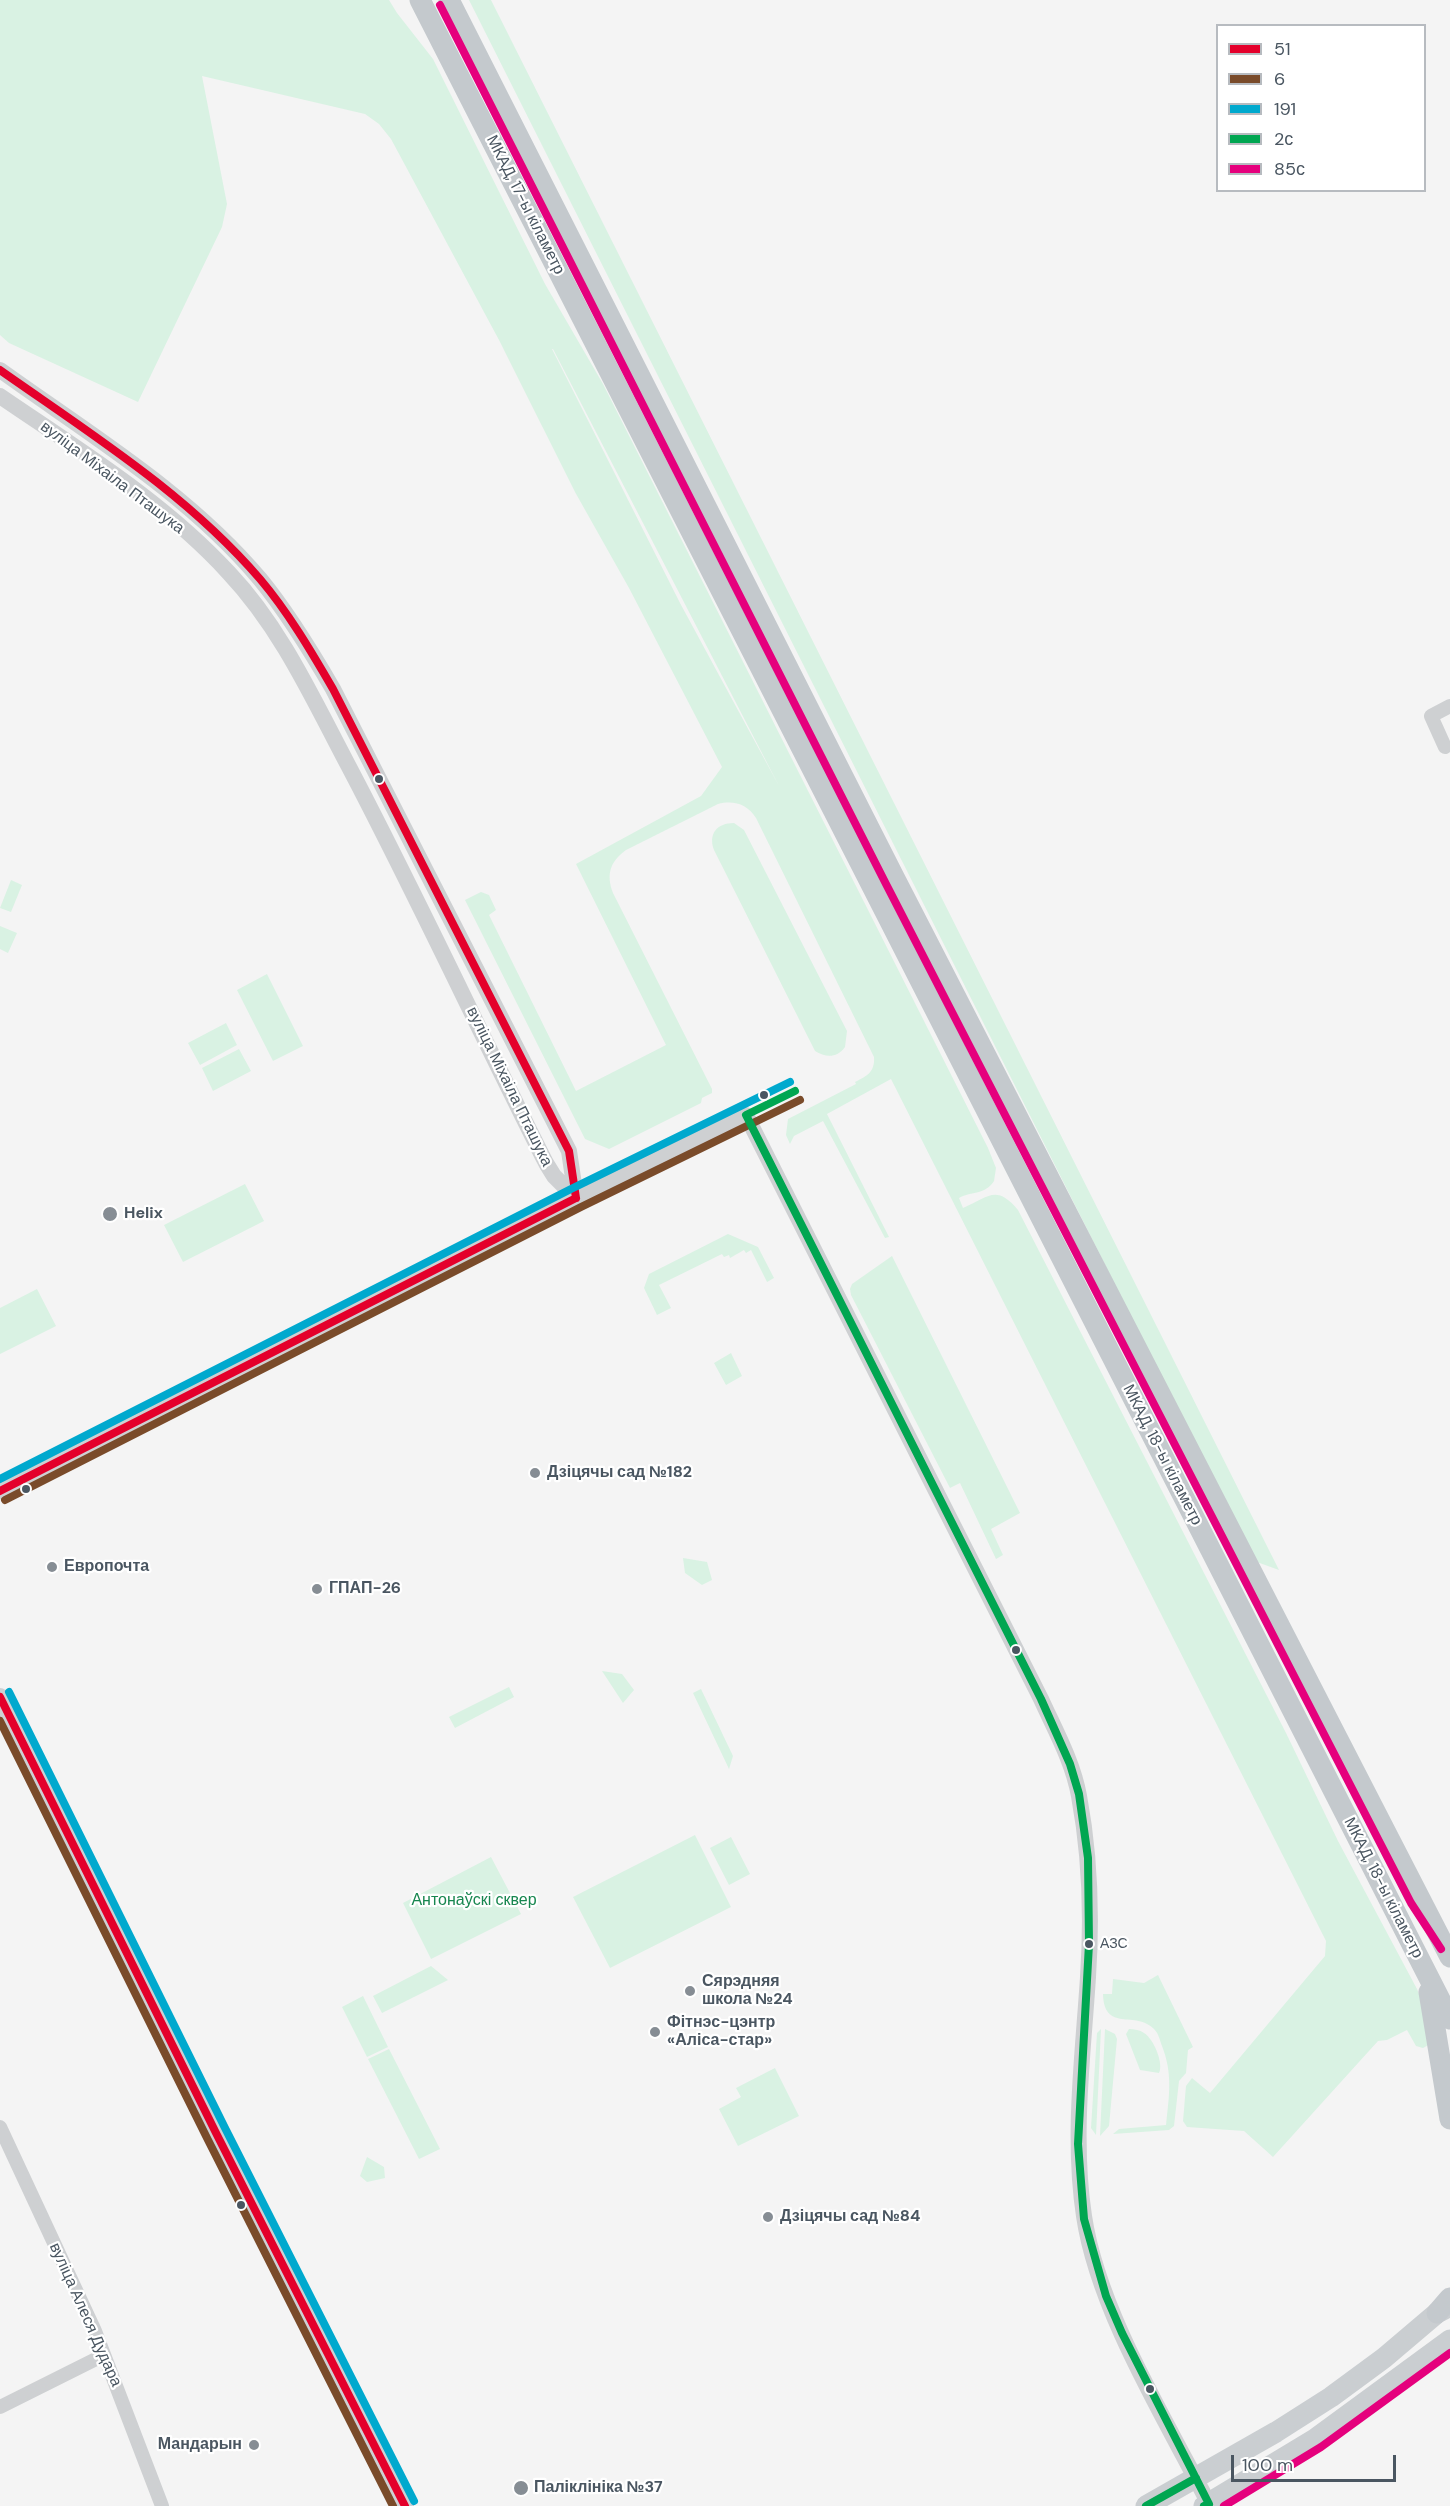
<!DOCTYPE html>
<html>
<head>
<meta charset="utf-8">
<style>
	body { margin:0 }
	#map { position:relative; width:1450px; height:2506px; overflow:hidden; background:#f4f4f4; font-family:"DM Sans",sans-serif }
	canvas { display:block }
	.legend { position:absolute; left:1216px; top:24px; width:210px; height:168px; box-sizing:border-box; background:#fff; border:2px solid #b7bbc0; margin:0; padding:8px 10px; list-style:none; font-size:18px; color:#4a5661 }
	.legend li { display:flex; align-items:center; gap:12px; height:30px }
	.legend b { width:30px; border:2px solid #b7bbc0 }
	.scale { position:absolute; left:1231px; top:2455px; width:165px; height:27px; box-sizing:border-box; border:3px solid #4a5661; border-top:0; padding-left:8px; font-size:18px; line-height:21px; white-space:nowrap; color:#4a5661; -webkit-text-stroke:4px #fff; paint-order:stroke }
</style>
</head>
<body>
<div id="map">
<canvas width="1450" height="2506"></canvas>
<ul class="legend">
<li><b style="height:8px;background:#e4002b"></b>51</li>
<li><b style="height:8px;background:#7a4b2a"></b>6</li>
<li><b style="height:8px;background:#00a9ce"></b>191</li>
<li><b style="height:8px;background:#00a651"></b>2с</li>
<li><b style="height:8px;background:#e5007d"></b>85с</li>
</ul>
<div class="scale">100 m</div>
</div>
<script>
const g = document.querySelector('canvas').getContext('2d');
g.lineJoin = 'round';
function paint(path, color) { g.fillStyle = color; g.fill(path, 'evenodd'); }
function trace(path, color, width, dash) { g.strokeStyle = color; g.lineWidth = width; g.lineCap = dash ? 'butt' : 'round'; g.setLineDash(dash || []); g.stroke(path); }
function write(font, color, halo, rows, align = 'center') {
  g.font = font + ' "DM Sans",sans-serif'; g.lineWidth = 4.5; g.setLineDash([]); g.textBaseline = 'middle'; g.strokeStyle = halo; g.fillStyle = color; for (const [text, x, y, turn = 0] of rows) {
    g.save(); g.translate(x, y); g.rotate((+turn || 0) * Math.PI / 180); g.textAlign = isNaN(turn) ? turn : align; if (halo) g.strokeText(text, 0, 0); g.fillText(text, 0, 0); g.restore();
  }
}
paint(new Path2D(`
	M 0,0 L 389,0 L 397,13 L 433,59 L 545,284 L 603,384 L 988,1148 L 996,1168 L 994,1181 C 985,1195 972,1191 959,1198 L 963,1208 C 989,1197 996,1184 1018,1210 L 1286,1733 L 1338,1841 L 1417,1989 L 1422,2001 L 1430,2044 L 1423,2048 L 1416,2046 L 1407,2030 L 1387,2040 L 1378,2041 L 1273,2157 L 1244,2131 L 1187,2127 L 1183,2121 L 1186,2086 L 1192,2078 L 1210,2093 L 1325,1956 L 1326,1941 L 891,1079 L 827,1114 L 889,1237 L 885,1238 L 823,1121 L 794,1136 L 790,1144 L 786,1135 L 788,1119 L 856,1084 L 855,1082 C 867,1076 875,1072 874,1057 L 756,818 C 747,804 734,800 718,804 L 626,850 C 610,862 606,874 613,893 L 712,1089 L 712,1093 L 702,1098 L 701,1103 L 609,1149 L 585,1139 L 465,900 L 481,892 L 489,895 L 496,910 L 489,915 L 576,1091 L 666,1045 L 576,864 L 701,796 L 722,767 L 629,588 L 575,492 L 499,340 L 391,139 L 379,124 L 365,114 L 202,76 L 227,204 L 222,227 L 138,402 L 9,343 L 0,335 ZM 552,349 L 553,349 L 779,786 L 680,603 Z
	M 469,0 L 491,0 L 1279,1570 L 1254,1561 Z
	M 734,823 L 744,830 L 847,1031 L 845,1047 C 837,1058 826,1058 815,1051 L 714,850 C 708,834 717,823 734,823 Z
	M 11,880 L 22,885 L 11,912 L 0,908 Z
	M 0,926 L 17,933 L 8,953 L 0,949 Z
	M 267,974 L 303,1046 L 273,1061 L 237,990 Z
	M 226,1023 L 237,1045 L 200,1065 L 188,1043 Z
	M 239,1049 L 251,1071 L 213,1091 L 202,1068 Z
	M 245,1184 L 264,1221 L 183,1262 L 164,1225 Z
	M 728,1234 L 758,1247 L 774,1278 L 767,1282 L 751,1250 L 746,1253 L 744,1250 L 730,1258 L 729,1255 L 724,1257 L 722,1254 L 659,1285 L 671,1308 L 657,1315 L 644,1288 L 649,1274 Z
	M 892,1256 L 1020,1513 L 991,1529 L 1003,1555 L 996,1559 L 960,1483 L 950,1488 L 851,1295 L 850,1289 L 852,1284 Z
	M 37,1289 L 56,1326 L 0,1354 L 0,1308 Z
	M 731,1353 L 742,1376 L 726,1385 L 714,1363 Z
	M 683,1558 L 707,1562 L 712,1580 L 702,1585 L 685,1573 Z
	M 602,1671 L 622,1674 L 634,1690 L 623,1703 Z
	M 509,1687 L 514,1697 L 455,1728 L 449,1717 Z
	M 701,1689 L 733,1756 L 729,1769 L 693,1693 Z
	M 695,1835 L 731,1907 L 610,1968 L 573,1897 Z
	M 731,1837 L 750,1874 L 729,1885 L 710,1848 Z
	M 491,1857 L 521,1914 L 431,1959 L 403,1903 Z
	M 431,1966 L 448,1980 L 382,2013 L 373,1996 Z
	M 1158,1975 L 1193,2047 L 1188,2050 L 1186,2073 L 1179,2081 L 1174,2126 L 1169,2130 L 1113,2134 L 1119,2129 L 1166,2125 C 1169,2096 1173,2074 1162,2046 C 1160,2041 1159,2034 1154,2029 C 1136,2010 1104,2033 1103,1994 L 1112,1994 L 1113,1979 L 1144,1983 Z
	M 363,1996 L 388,2047 L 367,2057 L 342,2007 Z
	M 1101,2029 L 1096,2135 L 1091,2128 L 1097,2033 Z
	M 1105,2029 L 1115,2034 L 1117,2039 L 1109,2126 L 1100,2136 Z
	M 1129,2029 C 1134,2029 1140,2030 1144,2033 C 1154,2039 1164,2064 1159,2073 L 1140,2070 L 1126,2034 Z
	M 389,2049 L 440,2149 L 419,2159 L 368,2059 Z
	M 775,2068 L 799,2116 L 738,2146 L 719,2109 L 741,2097 L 736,2088 Z
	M 367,2157 L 384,2167 L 385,2178 L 367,2182 L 360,2176 Z`), '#d9f2e3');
trace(new Path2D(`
	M 1445,747 L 1431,716 L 1450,706
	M 0,2127 L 95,2331 L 162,2506
	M 0,2407 L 104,2355`), '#ced0d2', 14);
trace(new Path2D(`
	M 0,370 C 89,434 189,494 260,579 C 288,613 311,651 333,689 L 569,1151 L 576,1198
	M 0,396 C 79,450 164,502 229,573 C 281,628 313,699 348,765 C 417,896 479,1031 546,1163 L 554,1176 L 576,1198
	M 0,1491 L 576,1198 L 746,1115 L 1041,1699 C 1055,1730 1073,1762 1079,1796 C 1090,1855 1092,1917 1088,1977 C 1083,2056 1072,2137 1084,2216 C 1098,2311 1166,2420 1210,2506`), '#ced0d2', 16);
trace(new Path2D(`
	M 0,1697 L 216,2133 L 405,2506`), '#ced0d4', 18);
trace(new Path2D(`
	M 1146,2506 L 1276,2432 L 1331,2397 L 1384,2358 L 1437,2313 L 1450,2306
	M 1204,2506 L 1315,2439 L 1450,2340`), '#caced1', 21);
trace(new Path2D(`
	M 420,0 L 1450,2019
	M 449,0 L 895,879 L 1450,1957
	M 1429,1992 L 1450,2119
	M 1437,2313 L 1450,2298`), '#c4c9cd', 21);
trace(new Path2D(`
	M 0,370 C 91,434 187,494 260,579 C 288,612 311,651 333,689 L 569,1151 L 576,1198
	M 0,1491 L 576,1198
	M 0,1697 L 216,2133 L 405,2506`), '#e4002b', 8);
trace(new Path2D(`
	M 5,1500 L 581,1207 L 800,1100
	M 0,1721 L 207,2138 L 393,2506`), '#7a4b2a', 8);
trace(new Path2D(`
	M 0,1479 L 571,1189 L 790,1082
	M 9,1692 L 225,2128 L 414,2501`), '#00a9ce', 8);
trace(new Path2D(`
	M 795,1091 L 746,1115 L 1041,1699 L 1070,1764 L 1079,1794 L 1088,1858 L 1089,1944 L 1078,2144 L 1084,2219 L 1106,2296 L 1122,2333 L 1209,2504 L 1204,2506
	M 1146,2506 L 1196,2478`), '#00a651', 8);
trace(new Path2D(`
	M 440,5 L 886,884 L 1411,1903 L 1441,1949
	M 1224,2506 L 1321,2447 L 1450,2353`), '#e5007d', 8);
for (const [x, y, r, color] of [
	[379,779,5,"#4a5661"],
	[764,1095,5,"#4a5661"],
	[110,1214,8,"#868d94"],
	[535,1473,6,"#868d94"],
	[26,1489,5,"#4a5661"],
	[52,1567,6,"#868d94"],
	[317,1589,6,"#868d94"],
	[1016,1650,5,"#4a5661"],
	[1089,1944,5,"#4a5661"],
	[690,1991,6,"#868d94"],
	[655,2032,6,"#868d94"],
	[241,2205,5,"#4a5661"],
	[768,2217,6,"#868d94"],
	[1150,2389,5,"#4a5661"],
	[254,2445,6,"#868d94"],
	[521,2488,8,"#868d94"]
]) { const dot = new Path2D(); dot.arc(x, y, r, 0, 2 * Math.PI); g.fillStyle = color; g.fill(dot); trace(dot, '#fff', 2); }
write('14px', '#4a5661', '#fff', [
	["АЗС",1100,1944]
], 'left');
write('16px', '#4a5661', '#fff', [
	["МКАД, 17-ы кіламетр",525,205,63],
	["вуліца Міхаіла Пташука",112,478,37],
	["вуліца Міхаіла Пташука",509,1087,64],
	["МКАД, 18-ы кіламетр",1162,1455,63],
	["МКАД, 18-ы кіламетр",1383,1888,63],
	["вуліца Алеся Дудара",85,2315,66]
]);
write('bold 16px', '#4a5661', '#fff', [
	["Helix",124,1214],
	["Дзіцячы сад №182",547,1473],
	["Европочта",64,1567],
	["ГПАП-26",329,1589],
	["Сярэдняя",702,1982],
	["школа №24",702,2000],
	["Фітнэс-цэнтр",667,2023],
	["«Аліса-стар»",667,2041],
	["Дзіцячы сад №84",780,2217],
	["Мандарын",242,2445,"right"],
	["Паліклініка №37",534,2488]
], 'left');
write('16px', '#17864f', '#fff', [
	["Антонаўскі сквер",474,1901]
]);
</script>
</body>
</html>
